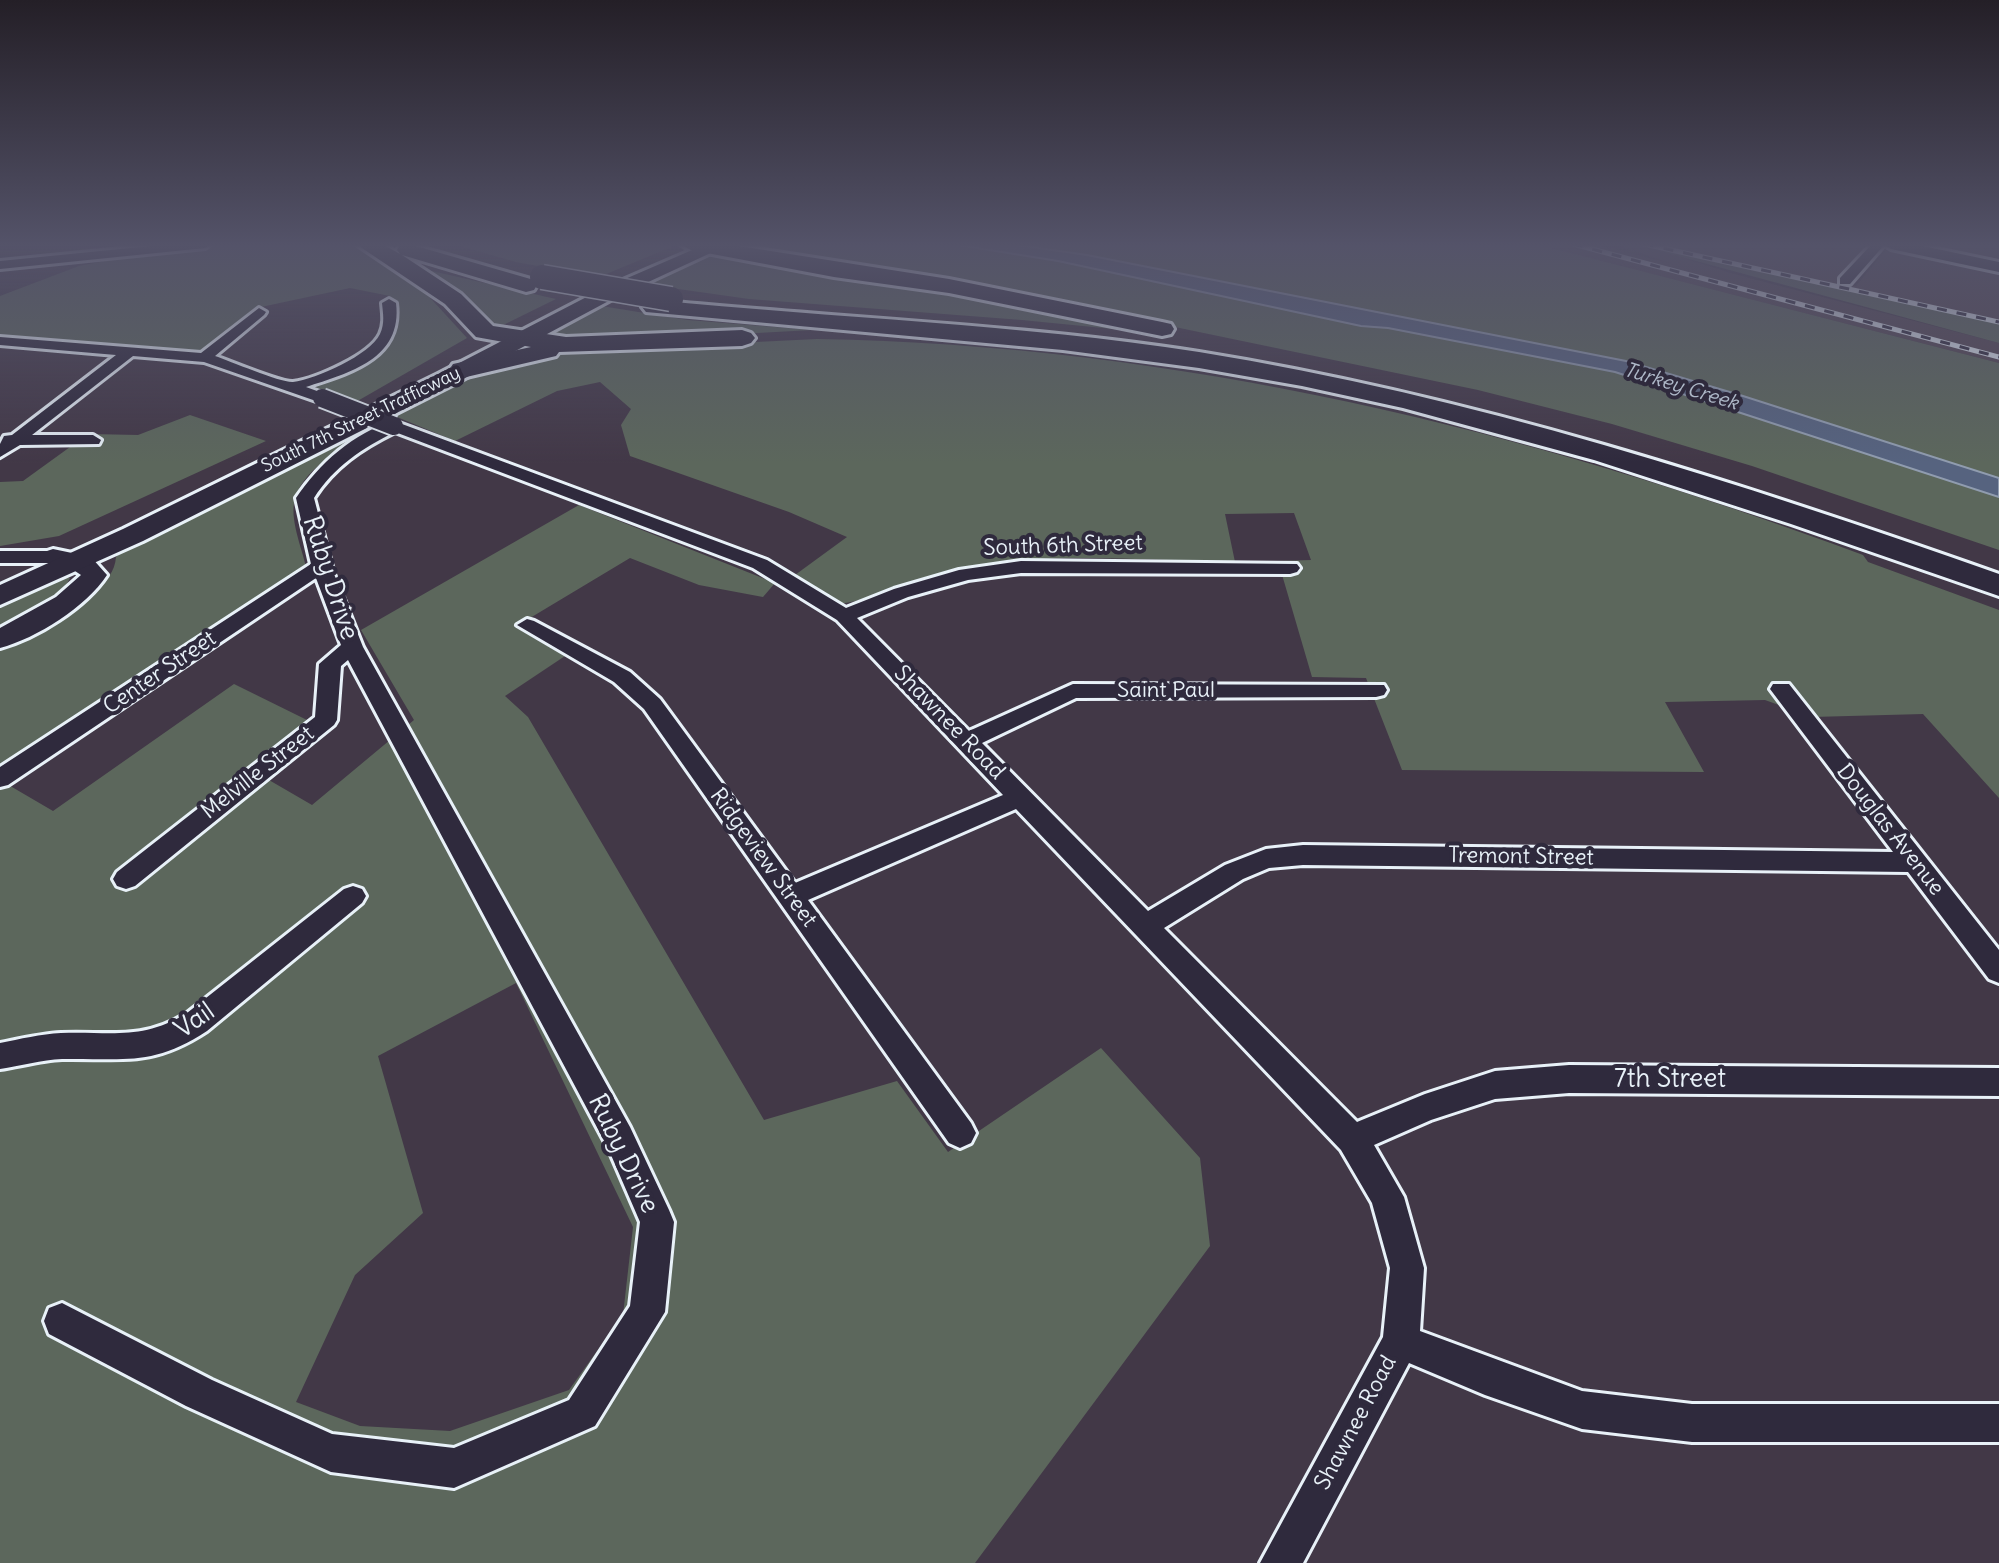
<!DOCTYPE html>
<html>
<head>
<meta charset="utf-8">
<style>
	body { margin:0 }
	canvas { display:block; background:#423847 }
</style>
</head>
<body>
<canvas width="1999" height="1563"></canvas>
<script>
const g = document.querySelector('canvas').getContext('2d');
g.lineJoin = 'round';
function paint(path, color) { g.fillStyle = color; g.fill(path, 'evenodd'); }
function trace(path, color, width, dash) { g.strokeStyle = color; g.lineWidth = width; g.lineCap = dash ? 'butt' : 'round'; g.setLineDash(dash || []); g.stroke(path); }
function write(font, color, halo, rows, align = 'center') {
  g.font = font + ' Delius,sans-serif'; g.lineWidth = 8; g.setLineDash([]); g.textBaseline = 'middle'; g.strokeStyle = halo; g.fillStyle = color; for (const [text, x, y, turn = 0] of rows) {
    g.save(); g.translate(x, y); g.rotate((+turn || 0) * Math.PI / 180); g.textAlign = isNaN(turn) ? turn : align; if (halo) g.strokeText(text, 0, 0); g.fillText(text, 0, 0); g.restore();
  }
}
paint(new Path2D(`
	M 1536,244 L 1594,244 L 1669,263 L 1614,244 L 1859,244 L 1865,247 L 1842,283 L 1856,286 L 1886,250 L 1999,273 L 1999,323 L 1664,252 L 1734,274 L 1999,343 L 1999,363 Z
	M 1908,244 L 1999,244 L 1999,263 Z`), '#524551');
paint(new Path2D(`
	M 146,244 L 355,244 L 411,277 L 467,338 L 354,403 L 307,384 C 342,369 411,352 395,302 L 390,301 L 390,296 L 350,288 L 261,307 L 204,354 L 198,355 L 0,337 L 0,296 L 79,266 L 110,260 Z
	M 453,244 L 675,244 L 676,245 L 599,277 L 516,262 Z
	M 754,244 L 952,244 L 1058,261 L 1361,326 L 1388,328 L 1615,372 L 1999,497 L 1999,550 L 1752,466 L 1612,424 L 1478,390 L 1021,295 L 774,252 L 758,248 Z
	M 1011,244 L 1536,244 L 1999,363 L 1999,478 L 1743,396 L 1626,361 L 1180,273 Z
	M 1667,250 L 1999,323 L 1999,343 L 1663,252 Z
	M 709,252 L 922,285 L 1164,334 L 1022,320 L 749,299 L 636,283 Z
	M 427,270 L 556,299 L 495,329 L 423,271 Z
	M 595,305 L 688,320 L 812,330 L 591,342 L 539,338 Z
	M 817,339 C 1177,345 1527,429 1863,555 L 1868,562 L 1999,610 L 1999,798 L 1923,714 L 1812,717 L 1765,700 L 1665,702 L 1704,772 L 1402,770 L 1366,678 L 1312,677 L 1278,561 L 1311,560 L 1294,513 L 1225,514 L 1235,562 C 1145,561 1049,550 960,569 C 939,574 854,605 842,603 C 827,599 808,583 795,575 L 847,537 L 789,512 L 630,456 L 621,425 L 631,409 L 600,382 L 557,391 L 455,441 L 385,412 L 457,377 L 552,352 Z
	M 190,415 L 266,441 L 59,536 L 0,546 L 0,482 L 23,481 L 88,434 L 138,435 Z
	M 367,423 L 379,428 C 350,445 305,464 295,499 C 289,518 302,548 306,567 L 0,768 L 0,646 L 95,592 C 106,581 115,572 116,557 L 126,546 Z
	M 579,505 L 775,583 L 763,597 L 699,585 L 630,558 L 515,627 L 565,656 L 505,696 L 528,717 L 764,1120 L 897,1081 L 948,1152 L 1101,1048 L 1200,1158 L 1210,1246 L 975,1563 L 0,1563 L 0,780 L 53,811 L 234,684 L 307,720 L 250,769 L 312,805 L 414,720 L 361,630 ZM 516,983 L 633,1227 L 623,1315 L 569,1390 L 450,1431 L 360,1426 L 296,1402 L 355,1275 L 423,1213 L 378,1056 Z
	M 59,577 L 70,578 C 59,603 23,614 0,626 L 0,603 Z`), '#5c675c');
const water = new Path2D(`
	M 952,244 L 1011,244 L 1087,255 L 1626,361 L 1743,396 L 1999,478 L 1999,497 L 1615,372 L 1388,328 L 1361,326 L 1058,261 Z`);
paint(water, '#56637f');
trace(water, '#909caf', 2);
const street = new Path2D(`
	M 171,244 L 211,244 L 205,248 L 0,269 L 0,261 Z
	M 1872,244 L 1885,244 L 1850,284 L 1840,284 L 1840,278 Z
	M 389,299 L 396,303 C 403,359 349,373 306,387 L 328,395 L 328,401 L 316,401 L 204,362 L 133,356 L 32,435 L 93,435 L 101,440 L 99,444 L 20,445 L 0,457 L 0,444 L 4,436 L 12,435 L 116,355 L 0,345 L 0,337 L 201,353 L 259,308 L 266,312 L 264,315 L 215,356 C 230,361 281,383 293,382 C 316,379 370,355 380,334 C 385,323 383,314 382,303 Z
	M 394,421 L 767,560 L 846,608 L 894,589 L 959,570 L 1021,561 L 1297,564 L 1300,568 L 1297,572 L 1290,574 L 1021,573 L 968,580 L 908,597 L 857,618 L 969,731 L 1073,684 L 1384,685 L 1387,690 L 1384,695 L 1376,697 L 1076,698 L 982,743 L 1148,911 L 1225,865 L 1266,849 L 1303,845 L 1893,852 L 1770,689 L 1773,684 L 1789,684 L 1999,950 L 1999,983 L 1989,979 L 1908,872 L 1303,865 L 1269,868 L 1243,879 L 1164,928 L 1357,1122 L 1425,1094 L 1495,1071 L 1569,1065 L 1999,1068 L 1999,1096 L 1569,1093 L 1495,1099 L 1431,1120 L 1374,1145 L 1404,1197 L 1424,1268 L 1420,1331 L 1582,1391 L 1692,1404 L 1999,1404 L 1999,1442 L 1692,1442 L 1582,1429 L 1485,1395 L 1409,1363 L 1303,1563 L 1260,1563 L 1383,1337 L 1390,1268 L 1372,1203 L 1341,1150 L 1016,809 L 808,900 L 971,1123 L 976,1133 L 971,1143 L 960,1148 L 949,1143 L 644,709 L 614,682 L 517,625 L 527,619 L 534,621 L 630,672 L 660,699 L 795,883 L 1003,795 L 837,620 L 753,568 L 395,432 C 362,448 334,467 314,498 L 334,574 L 363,647 L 630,1127 L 669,1210 L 674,1222 L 665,1312 L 595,1426 L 454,1488 L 331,1472 L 186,1406 L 49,1334 L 44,1321 L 49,1308 L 62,1303 L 212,1380 L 332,1434 L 454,1448 L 569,1400 L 630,1306 L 640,1222 L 608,1148 L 348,660 L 341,666 L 337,720 L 334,725 L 135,886 L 126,889 L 117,886 L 113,879 L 117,872 L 315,717 L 319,664 L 341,645 L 316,578 L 8,785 L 0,787 L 0,767 L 311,564 L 296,498 C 319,464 354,432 394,421 Z
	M 0,551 L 53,551 L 63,557 L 53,563 L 0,563 Z
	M 353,886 L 362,889 L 366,896 L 362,903 L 207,1031 C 152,1067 124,1058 62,1059 C 42,1060 20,1066 0,1069 L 0,1043 C 20,1039 41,1034 61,1033 C 110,1031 142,1041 187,1013 L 344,889 Z`);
const secondary = new Path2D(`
	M 1883,244 L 1913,244 L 1999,262 L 1999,272 L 1891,249 Z
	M 53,549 L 91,557 L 107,575 C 86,607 37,638 0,648 L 0,628 L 56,597 L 81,575 L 69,567 L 44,562 L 40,557 L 44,552 Z`);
const primary = new Path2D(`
	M 706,244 L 730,244 L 616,297 L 454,384 L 143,541 L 0,605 L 0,585 L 123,529 L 438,374 L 602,289 Z`);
const highway = new Path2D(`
	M 356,244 L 382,244 L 400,254 L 397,250 L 400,245 L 409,244 L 534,280 L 537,285 L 534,290 L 526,292 L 402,255 L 461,294 L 493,326 L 566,337 L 742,330 L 751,333 L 755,338 L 751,343 L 742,346 L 559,352 L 556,356 L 462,378 L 453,376 L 449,370 L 453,364 L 531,347 L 476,337 L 445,304 Z
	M 680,244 L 726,244 L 949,279 L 1162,322 L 1171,324 L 1174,329 L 1171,334 L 1162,336 L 949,293 L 834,277 L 691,250 Z
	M 654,300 C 835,318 1019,324 1199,352 C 1473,396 1738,482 1999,574 L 1999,596 L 1791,524 L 1594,460 L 1403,408 L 1302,386 L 1199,368 L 1063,350 L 646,312 L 642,307 L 646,302 Z`);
trace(street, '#e8f1f8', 6);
trace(secondary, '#e8f1f8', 6);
trace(primary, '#e8f1f8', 6);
trace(highway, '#e8f1f8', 6);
paint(street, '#2f2a3d');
paint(secondary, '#2f2a3d');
paint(primary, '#2f2a3d');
paint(highway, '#2f2a3d');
const rail = new Path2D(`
	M 1573,244 L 1999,357
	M 1644,244 L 1999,322`);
trace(rail, '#e8f1f8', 5);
trace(rail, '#2f2a3d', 3, [10]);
const streetBridge = new Path2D(`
	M 322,398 L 394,426`);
const highwayBridge = new Path2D(`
	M 542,277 L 671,299`);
trace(streetBridge, '#e8f1f8', 22, []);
trace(highwayBridge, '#e8f1f8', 27, []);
trace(streetBridge, '#2f2a3d', 18);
trace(highwayBridge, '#2f2a3d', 24);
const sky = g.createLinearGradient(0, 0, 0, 463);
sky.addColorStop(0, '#241f27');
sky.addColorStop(0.53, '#545369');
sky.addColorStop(1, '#54536900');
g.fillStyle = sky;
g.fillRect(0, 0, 1999, 463);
write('18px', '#e8f1f8', '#2f2a3d', [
	["South 7th Street Trafficway",361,420,-26]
]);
write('italic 20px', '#aeb8c8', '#2f2a3d', [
	["Turkey Creek",1681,387,17]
]);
write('22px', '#e8f1f8', '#2f2a3d', [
	["South 6th Street",1063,546,-2],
	["Center Street",160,673,-34],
	["Saint Paul",1166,691],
	["Shawnee Road",949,723,46],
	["Melville Street",258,773,-38],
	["Douglas Avenue",1890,830,52],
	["Tremont Street",1521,857,1],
	["Ridgeview Street",763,858,54],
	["Shawnee Road",1356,1423,-62]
]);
write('26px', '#e8f1f8', '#2f2a3d', [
	["Ruby Drive",330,578,72],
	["Vail",195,1021,-35],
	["7th Street",1670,1080],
	["Ruby Drive",623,1154,64]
]);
</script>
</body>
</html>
